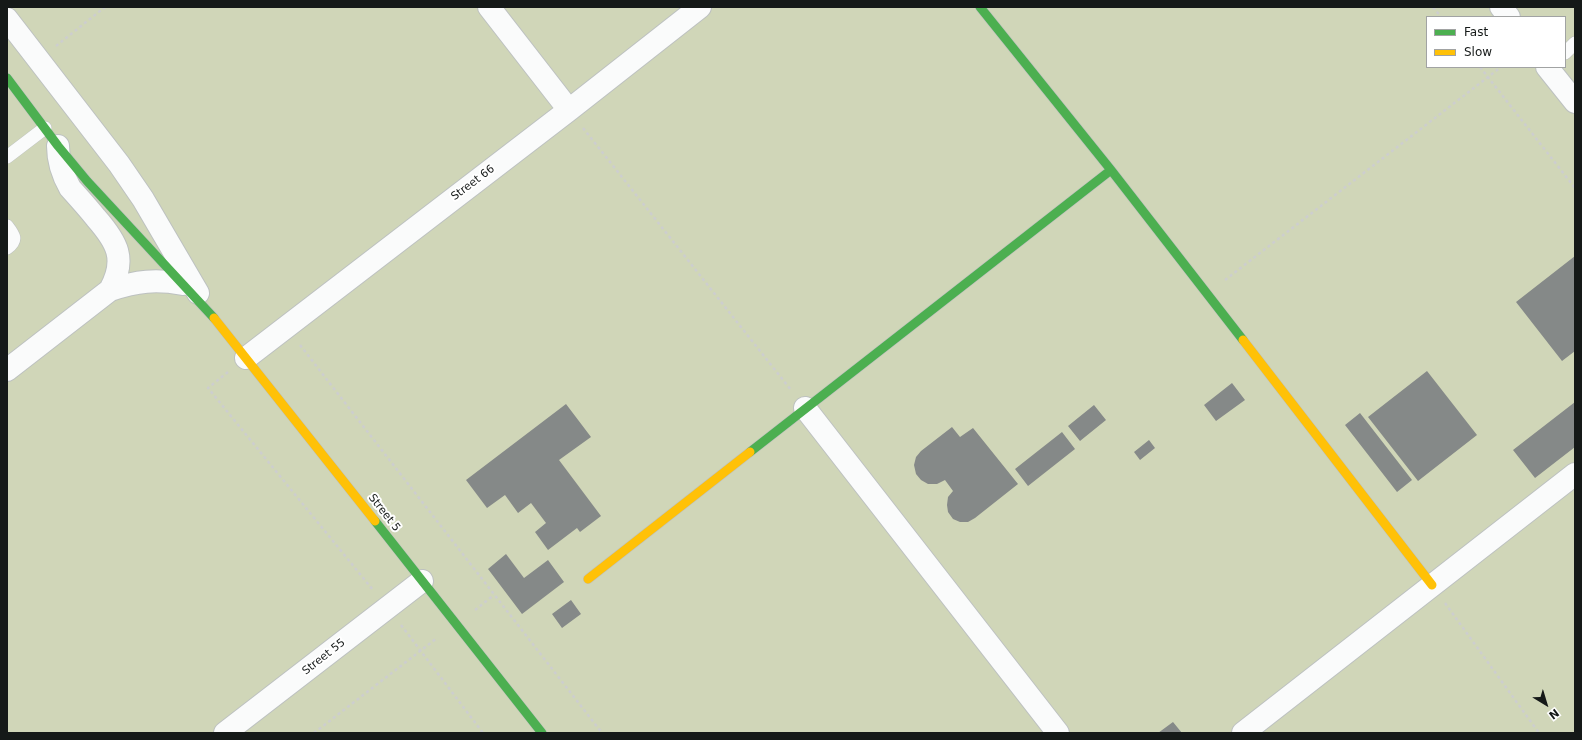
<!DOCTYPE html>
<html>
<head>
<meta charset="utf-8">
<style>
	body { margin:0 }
	#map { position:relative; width:1582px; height:740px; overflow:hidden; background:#dfe5e3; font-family:"DejaVu Sans",sans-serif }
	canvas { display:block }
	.frame { position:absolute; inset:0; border:8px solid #151918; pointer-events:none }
	.legend { position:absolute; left:1426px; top:16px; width:140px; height:52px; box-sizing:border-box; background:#fff; border:1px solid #a1a3a3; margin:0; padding:5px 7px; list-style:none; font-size:12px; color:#151918 }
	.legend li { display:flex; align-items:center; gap:8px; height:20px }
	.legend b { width:20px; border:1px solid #a1a3a3 }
	.north { position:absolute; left:1526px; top:684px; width:40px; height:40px; -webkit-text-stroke:3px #fff; paint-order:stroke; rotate:142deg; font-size:11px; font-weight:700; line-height:16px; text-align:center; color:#151918 }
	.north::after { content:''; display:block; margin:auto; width:14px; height:18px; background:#151918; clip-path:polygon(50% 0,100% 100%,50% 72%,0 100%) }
</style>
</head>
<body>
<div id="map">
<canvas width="1582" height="740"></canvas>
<div class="frame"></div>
<ul class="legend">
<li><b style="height:5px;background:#4caf50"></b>Fast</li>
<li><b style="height:5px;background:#ffc107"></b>Slow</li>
</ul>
<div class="north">N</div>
</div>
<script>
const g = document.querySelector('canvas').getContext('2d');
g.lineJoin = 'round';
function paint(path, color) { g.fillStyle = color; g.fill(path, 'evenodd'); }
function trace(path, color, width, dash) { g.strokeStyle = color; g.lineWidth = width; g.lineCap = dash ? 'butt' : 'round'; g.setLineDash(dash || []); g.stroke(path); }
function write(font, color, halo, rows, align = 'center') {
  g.font = font + ' "DejaVu Sans",sans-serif'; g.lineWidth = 4; g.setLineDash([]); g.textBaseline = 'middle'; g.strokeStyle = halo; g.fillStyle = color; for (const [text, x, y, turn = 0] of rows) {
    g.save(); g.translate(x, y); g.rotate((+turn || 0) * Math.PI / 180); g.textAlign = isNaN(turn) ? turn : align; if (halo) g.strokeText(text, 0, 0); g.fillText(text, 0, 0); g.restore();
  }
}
paint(new Path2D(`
	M 7,7 L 1575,7 L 1575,733 L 7,733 ZM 1427,17 L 1565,17 L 1565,67 L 1427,67 Z`), '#d0d6b8');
paint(new Path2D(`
	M 1575,256 L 1575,351 L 1562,361 L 1516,302 Z
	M 1427,371 L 1477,435 L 1418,481 L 1368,417 Z
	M 1232,383 L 1245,400 L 1216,421 L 1204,405 Z
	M 1575,402 L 1575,447 L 1535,478 L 1513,450 Z
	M 566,404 L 591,437 L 559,460 L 601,516 L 580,532 L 577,528 L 548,550 L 535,532 L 546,523 L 531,503 L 518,513 L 505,495 L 487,508 L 466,480 Z
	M 1094,405 L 1106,420 L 1080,441 L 1068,426 Z
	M 1360,413 L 1412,480 L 1397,492 L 1345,425 Z
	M 952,427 L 960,437 L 973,428 L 1018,484 L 975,518 L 968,522 L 960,522 L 953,519 L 948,512 L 947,505 L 948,497 L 953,491 L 945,480 L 937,484 L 928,484 L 921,480 L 916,474 L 914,465 L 916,457 L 921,451 Z
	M 1062,432 L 1075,449 L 1028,486 L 1015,469 Z
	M 1149,440 L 1155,448 L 1140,460 L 1134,452 Z
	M 506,554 L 524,578 L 548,560 L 564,582 L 522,614 L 488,569 Z
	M 571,600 L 581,614 L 562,628 L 552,614 Z
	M 1173,722 L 1182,733 L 1158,733 Z`), '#858988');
const lane = new Path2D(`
	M 1565,53 L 1575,43
	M 7,157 L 45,128
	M 7,226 C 14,235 18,240 7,248`);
const street = new Path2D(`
	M 489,7 L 569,110
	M 1501,7 L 1509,17
	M 7,19 L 119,164 L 143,199 L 198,293
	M 1547,67 L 1575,102
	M 58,146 C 58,162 62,174 70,188 C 79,198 88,208 96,218 C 117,242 127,259 110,290
	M 246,358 L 569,110 L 700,7
	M 7,370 L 110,290 C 137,281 156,279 183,284
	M 805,408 L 1058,733
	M 225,733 L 422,581
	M 1243,733 L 1575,474`);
const fast = new Path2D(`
	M 980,7 L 1111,170 L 1243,340
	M 7,78 L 58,146 L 87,181 L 214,318
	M 750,452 L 1111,170
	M 375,521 L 542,733`);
const slow = new Path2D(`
	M 214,318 L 375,521
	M 1243,340 L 1432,585
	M 588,579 L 750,452`);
trace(lane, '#bdc1c0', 14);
trace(street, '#bdc1c0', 24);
trace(fast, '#bdc1c0', 10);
trace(slow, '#bdc1c0', 10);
trace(new Path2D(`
	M 1433,7 L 1441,17
	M 56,46 L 105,7
	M 1480,67 L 1575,188
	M 583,128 L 791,390
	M 1225,280 L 1501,67
	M 300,345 L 602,733
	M 228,372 L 208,388 L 373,590
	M 1445,603 L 1539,733
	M 475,610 L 494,595
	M 401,625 L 483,733
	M 314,733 L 437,638`), '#cdcece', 2.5, [3, 3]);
trace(lane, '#fafbfb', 13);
trace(street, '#fafbfb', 22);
trace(fast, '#4caf50', 9);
trace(slow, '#ffc107', 9);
write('11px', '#151918', '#fff', [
	["Street 66",473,183,-37],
	["Street 5",384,513,52],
	["Street 55",324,657,-38]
]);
</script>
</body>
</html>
